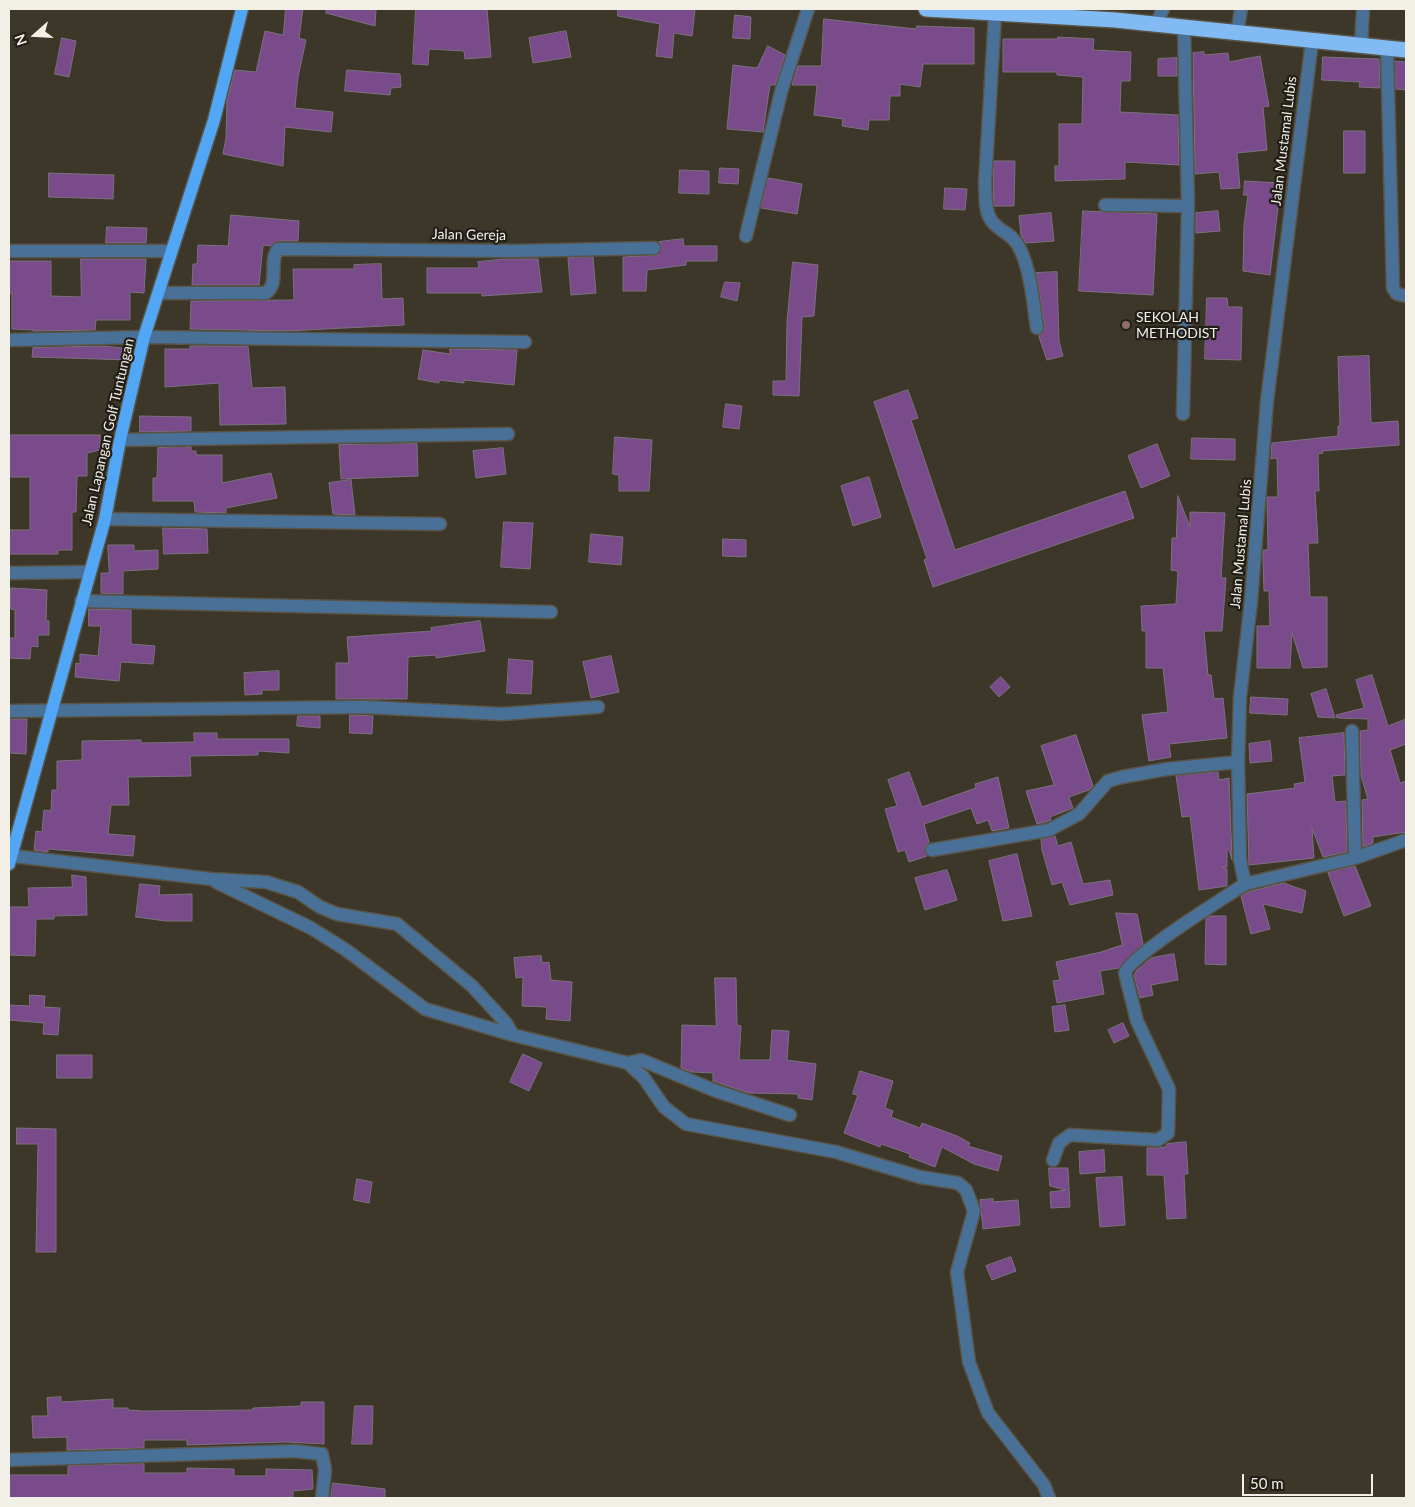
<!DOCTYPE html>
<html>
<head>
<meta charset="utf-8">
<style>
	body { margin:0 }
	#map { position:relative; width:1415px; height:1507px; overflow:hidden; background:#3c3728; font-family:Lato,sans-serif }
	canvas { display:block }
	.frame { position:absolute; inset:0; border:10px solid #f2efe6; pointer-events:none }
	.north { position:absolute; left:10px; top:10px; width:50px; height:50px; -webkit-text-stroke:4px #211e18; paint-order:stroke; rotate:251deg; font-size:14px; font-weight:700; line-height:20px; text-align:center; color:#f2efe6 }
	.north::after { content:''; display:block; margin:auto; width:18px; height:22px; background:#f2efe6; clip-path:polygon(50% 0,100% 100%,50% 72%,0 100%) }
	.scale { position:absolute; left:1242px; top:1474px; width:131px; height:22px; box-sizing:border-box; border:2px solid #f2efe6; border-top:0; padding-left:6px; font-size:15px; line-height:18px; white-space:nowrap; color:#f2efe6; -webkit-text-stroke:4px #211e18; paint-order:stroke }
</style>
</head>
<body>
<div id="map">
<canvas width="1415" height="1507"></canvas>
<div class="frame"></div>
<div class="north">N</div>
<div class="scale">50 m</div>
</div>
<script>
const g = document.querySelector('canvas').getContext('2d');
g.lineJoin = 'round';
function paint(path, color) { g.fillStyle = color; g.fill(path, 'evenodd'); }
function trace(path, color, width, dash) { g.strokeStyle = color; g.lineWidth = width; g.lineCap = dash ? 'butt' : 'round'; g.setLineDash(dash || []); g.stroke(path); }
function write(font, color, halo, rows, align = 'center') {
  g.font = font + ' Lato,sans-serif'; g.lineWidth = 4.5; g.setLineDash([]); g.textBaseline = 'middle'; g.strokeStyle = halo; g.fillStyle = color; for (const [text, x, y, turn = 0] of rows) {
    g.save(); g.translate(x, y); g.rotate((+turn || 0) * Math.PI / 180); g.textAlign = isNaN(turn) ? turn : align; if (halo) g.strokeText(text, 0, 0); g.fillText(text, 0, 0); g.restore();
  }
}
const building = new Path2D(`
	M 286,9 L 303,9 L 299,38 L 306,40 L 298,77 L 295,108 L 333,112 L 331,132 L 285,127 L 283,166 L 223,154 L 226,138 L 227,100 L 235,70 L 256,72 L 265,31 L 283,35 Z
	M 327,9 L 376,9 L 375,26 L 326,13 Z
	M 416,9 L 487,9 L 491,57 L 465,59 L 464,51 L 429,49 L 428,65 L 413,64 Z
	M 618,9 L 695,9 L 692,36 L 674,33 L 672,58 L 656,56 L 660,24 L 618,16 Z
	M 735,15 L 751,17 L 750,39 L 733,38 Z
	M 824,19 L 916,29 L 917,26 L 974,28 L 974,64 L 923,64 L 920,87 L 900,84 L 900,96 L 890,96 L 889,120 L 869,120 L 868,130 L 842,126 L 843,119 L 814,115 L 817,85 L 792,85 L 798,66 L 821,66 Z
	M 566,31 L 571,57 L 533,63 L 529,38 Z
	M 1058,37 L 1094,39 L 1093,50 L 1131,52 L 1130,81 L 1121,81 L 1120,112 L 1178,115 L 1179,165 L 1125,162 L 1125,179 L 1055,181 L 1055,166 L 1059,166 L 1059,124 L 1082,124 L 1083,77 L 1057,75 L 1057,72 L 1003,72 L 1003,39 L 1058,39 Z
	M 62,38 L 76,41 L 69,77 L 55,74 Z
	M 768,46 L 785,55 L 775,85 L 770,85 L 763,132 L 727,129 L 733,65 L 757,68 Z
	M 1204,52 L 1204,55 L 1228,53 L 1229,62 L 1260,56 L 1269,106 L 1263,107 L 1267,150 L 1237,153 L 1240,188 L 1221,189 L 1219,172 L 1195,174 L 1193,53 Z
	M 1323,57 L 1379,59 L 1380,88 L 1359,87 L 1360,82 L 1322,80 Z
	M 1177,58 L 1177,76 L 1158,76 L 1158,59 Z
	M 1395,61 L 1406,62 L 1406,90 L 1396,89 Z
	M 347,70 L 400,74 L 401,87 L 391,88 L 390,95 L 345,91 Z
	M 1344,131 L 1365,131 L 1365,173 L 1344,173 Z
	M 994,161 L 1015,161 L 1014,206 L 994,206 Z
	M 720,168 L 739,169 L 738,184 L 719,183 Z
	M 680,170 L 709,171 L 709,194 L 679,193 Z
	M 49,173 L 114,175 L 113,199 L 49,197 Z
	M 768,178 L 802,184 L 797,214 L 761,208 Z
	M 1245,181 L 1279,183 L 1278,207 L 1270,275 L 1243,271 L 1244,226 L 1248,195 L 1244,195 Z
	M 945,188 L 967,189 L 965,210 L 944,209 Z
	M 1083,211 L 1157,214 L 1153,295 L 1079,291 Z
	M 1218,211 L 1220,231 L 1196,233 L 1196,213 Z
	M 1051,213 L 1054,241 L 1026,243 L 1021,235 L 1019,216 Z
	M 231,215 L 299,221 L 298,241 L 278,241 L 271,246 L 263,245 L 259,285 L 192,285 L 193,264 L 197,264 L 198,245 L 228,246 Z
	M 107,227 L 147,228 L 146,243 L 106,243 Z
	M 683,239 L 684,246 L 717,246 L 717,261 L 686,261 L 686,265 L 647,270 L 646,291 L 623,291 L 623,257 L 658,255 L 662,248 L 659,242 Z
	M 593,257 L 596,293 L 571,295 L 568,258 Z
	M 81,259 L 146,259 L 144,293 L 130,292 L 130,320 L 96,320 L 95,330 L 33,331 L 33,330 L 12,329 L 12,293 L 9,293 L 9,261 L 51,261 L 51,296 L 81,297 Z
	M 504,259 L 538,259 L 542,292 L 482,296 L 482,293 L 427,293 L 427,268 L 479,268 L 478,262 Z
	M 793,262 L 818,265 L 814,316 L 802,317 L 799,396 L 773,395 L 773,381 L 786,381 L 787,322 Z
	M 381,264 L 382,299 L 403,298 L 404,325 L 286,331 L 190,329 L 191,301 L 294,300 L 293,269 L 354,269 L 354,265 Z
	M 1057,272 L 1059,341 L 1063,356 L 1047,360 L 1040,340 L 1039,336 L 1044,331 L 1045,327 L 1036,273 Z
	M 725,282 L 740,283 L 737,301 L 721,297 Z
	M 1207,298 L 1227,298 L 1228,307 L 1242,307 L 1241,360 L 1205,359 Z
	M 103,346 L 133,349 L 130,360 L 32,357 L 33,348 Z
	M 190,346 L 248,346 L 252,388 L 285,387 L 286,424 L 220,425 L 219,383 L 165,387 L 165,349 L 190,349 Z
	M 450,349 L 517,350 L 514,385 L 464,380 L 464,383 L 439,380 L 439,383 L 418,379 L 423,350 L 450,354 Z
	M 1369,356 L 1371,423 L 1398,421 L 1399,445 L 1322,451 L 1323,453 L 1318,454 L 1319,491 L 1315,491 L 1318,543 L 1308,543 L 1310,597 L 1327,597 L 1327,667 L 1303,668 L 1292,633 L 1290,668 L 1257,668 L 1257,626 L 1270,626 L 1269,591 L 1264,591 L 1263,557 L 1263,550 L 1268,550 L 1267,497 L 1278,497 L 1277,458 L 1271,459 L 1272,443 L 1338,436 L 1338,426 L 1340,426 L 1338,357 Z
	M 908,390 L 918,418 L 911,420 L 955,550 L 1125,491 L 1134,518 L 933,587 L 924,560 L 927,559 L 874,402 Z
	M 726,404 L 742,406 L 739,429 L 723,427 Z
	M 140,416 L 191,417 L 191,431 L 140,432 Z
	M 9,435 L 100,435 L 100,450 L 87,453 L 87,476 L 77,476 L 76,512 L 72,512 L 72,550 L 58,550 L 58,554 L 9,554 L 9,530 L 30,530 L 30,477 L 9,477 Z
	M 615,437 L 652,440 L 649,491 L 619,491 L 619,475 L 613,474 Z
	M 1192,438 L 1235,439 L 1235,460 L 1191,459 Z
	M 417,444 L 418,476 L 341,479 L 339,445 Z
	M 1157,444 L 1170,476 L 1141,488 L 1128,456 Z
	M 191,447 L 191,451 L 196,451 L 196,455 L 222,455 L 222,483 L 271,473 L 277,498 L 226,508 L 226,513 L 195,512 L 194,501 L 153,501 L 153,478 L 157,478 L 158,448 Z
	M 503,448 L 506,474 L 476,478 L 473,451 Z
	M 869,477 L 881,517 L 853,526 L 841,486 Z
	M 351,480 L 355,515 L 333,514 L 329,483 Z
	M 1178,496 L 1190,527 L 1190,512 L 1225,513 L 1221,578 L 1226,578 L 1222,631 L 1204,631 L 1208,675 L 1211,675 L 1214,699 L 1223,698 L 1227,738 L 1169,744 L 1171,757 L 1149,761 L 1142,715 L 1168,712 L 1163,668 L 1146,668 L 1146,631 L 1142,631 L 1141,606 L 1176,604 L 1178,571 L 1171,570 L 1172,538 L 1176,538 Z
	M 504,522 L 533,523 L 530,569 L 501,567 Z
	M 163,528 L 207,529 L 208,553 L 164,554 Z
	M 591,534 L 623,537 L 621,565 L 589,562 Z
	M 723,539 L 746,540 L 746,557 L 723,556 Z
	M 108,545 L 134,545 L 134,551 L 158,550 L 158,569 L 123,571 L 123,594 L 101,593 L 101,573 L 109,573 Z
	M 11,588 L 47,590 L 46,621 L 49,621 L 49,635 L 38,635 L 38,647 L 31,646 L 30,659 L 9,658 L 9,638 L 15,638 L 15,610 L 11,609 Z
	M 89,609 L 131,610 L 131,644 L 155,646 L 153,664 L 121,662 L 119,681 L 75,677 L 76,663 L 80,664 L 80,654 L 98,656 L 101,626 L 89,626 Z
	M 480,621 L 485,651 L 436,658 L 436,655 L 408,657 L 407,699 L 336,699 L 336,663 L 349,663 L 347,637 L 432,631 L 431,628 Z
	M 611,656 L 619,692 L 591,698 L 583,662 Z
	M 509,659 L 533,661 L 531,694 L 507,693 Z
	M 279,671 L 279,690 L 262,690 L 262,694 L 245,695 L 244,673 Z
	M 1372,675 L 1388,726 L 1406,719 L 1406,744 L 1390,750 L 1400,783 L 1406,781 L 1406,832 L 1373,837 L 1373,843 L 1363,847 L 1362,800 L 1368,799 L 1361,776 L 1360,731 L 1368,730 L 1368,719 L 1337,718 L 1336,715 L 1364,708 L 1356,680 Z
	M 1001,677 L 1010,687 L 999,697 L 990,687 Z
	M 1326,689 L 1335,718 L 1318,717 L 1311,694 Z
	M 1251,697 L 1288,699 L 1287,715 L 1250,713 Z
	M 350,715 L 373,716 L 372,734 L 350,733 Z
	M 298,716 L 320,716 L 320,728 L 297,726 Z
	M 9,719 L 27,719 L 26,754 L 9,753 Z
	M 194,733 L 217,733 L 217,739 L 289,739 L 289,753 L 258,751 L 258,755 L 190,756 L 191,776 L 128,777 L 129,805 L 111,805 L 108,834 L 135,836 L 133,856 L 48,849 L 48,852 L 34,850 L 36,831 L 42,832 L 44,810 L 51,811 L 52,790 L 57,790 L 57,761 L 82,760 L 82,741 L 141,740 L 141,743 L 194,742 Z
	M 1344,733 L 1345,775 L 1332,776 L 1335,802 L 1346,801 L 1347,852 L 1323,857 L 1312,828 L 1314,858 L 1249,865 L 1247,794 L 1295,788 L 1294,784 L 1305,782 L 1299,738 Z
	M 1076,735 L 1093,786 L 1089,790 L 1069,797 L 1073,808 L 1050,817 L 1051,820 L 1046,822 L 1037,824 L 1026,791 L 1054,785 L 1041,746 Z
	M 1270,741 L 1272,761 L 1250,763 L 1249,744 Z
	M 909,772 L 922,807 L 976,788 L 975,784 L 998,777 L 1009,828 L 992,831 L 988,820 L 977,824 L 971,808 L 924,824 L 929,842 L 924,848 L 927,856 L 909,862 L 905,850 L 898,852 L 885,809 L 897,806 L 888,780 Z
	M 1218,772 L 1219,780 L 1229,778 L 1232,860 L 1229,850 L 1227,850 L 1227,867 L 1222,867 L 1227,869 L 1227,886 L 1199,890 L 1190,816 L 1182,817 L 1176,776 Z
	M 1055,836 L 1058,846 L 1071,842 L 1083,884 L 1110,880 L 1113,895 L 1070,905 L 1062,882 L 1052,885 L 1042,850 L 1041,840 Z
	M 1017,854 L 1032,916 L 1003,921 L 989,861 Z
	M 1355,866 L 1371,906 L 1344,916 L 1328,873 Z
	M 947,870 L 957,900 L 925,910 L 915,878 Z
	M 72,875 L 86,877 L 87,915 L 54,916 L 54,919 L 36,919 L 35,956 L 9,955 L 9,907 L 29,907 L 28,888 L 72,887 Z
	M 1284,883 L 1306,891 L 1302,913 L 1263,904 L 1270,929 L 1251,934 L 1241,896 L 1248,892 Z
	M 140,884 L 160,886 L 159,895 L 192,894 L 192,921 L 166,921 L 136,917 Z
	M 1116,913 L 1137,914 L 1143,944 L 1119,968 L 1100,971 L 1104,994 L 1057,1003 L 1053,981 L 1060,980 L 1056,962 L 1101,952 L 1122,945 Z
	M 1211,916 L 1226,916 L 1226,965 L 1205,964 L 1206,919 Z
	M 1174,954 L 1178,980 L 1151,985 L 1153,995 L 1140,998 L 1134,975 L 1137,970 L 1151,958 Z
	M 541,956 L 542,963 L 549,962 L 551,980 L 572,982 L 570,1021 L 546,1019 L 547,1007 L 522,1006 L 523,977 L 516,978 L 514,958 Z
	M 715,978 L 736,978 L 737,1025 L 741,1026 L 739,1060 L 770,1060 L 772,1030 L 789,1031 L 787,1060 L 816,1064 L 812,1100 L 798,1098 L 798,1094 L 749,1093 L 713,1081 L 713,1073 L 692,1072 L 681,1068 L 682,1025 L 716,1026 Z
	M 30,995 L 45,996 L 44,1007 L 60,1008 L 58,1035 L 43,1034 L 44,1023 L 9,1020 L 9,1005 L 29,1006 Z
	M 1065,1005 L 1069,1030 L 1055,1032 L 1052,1007 Z
	M 1123,1023 L 1129,1036 L 1114,1043 L 1108,1030 Z
	M 523,1054 L 542,1063 L 529,1091 L 510,1082 Z
	M 57,1055 L 92,1055 L 92,1078 L 57,1078 Z
	M 860,1071 L 893,1081 L 885,1108 L 893,1111 L 891,1117 L 920,1128 L 922,1123 L 957,1136 L 970,1143 L 968,1146 L 1002,1156 L 998,1171 L 974,1164 L 942,1147 L 935,1167 L 909,1157 L 910,1154 L 881,1144 L 880,1147 L 844,1133 L 858,1095 L 853,1094 Z
	M 17,1128 L 56,1129 L 56,1252 L 36,1252 L 38,1144 L 17,1144 Z
	M 1186,1142 L 1188,1174 L 1184,1174 L 1186,1218 L 1167,1219 L 1164,1175 L 1147,1175 L 1147,1148 L 1158,1148 L 1165,1147 L 1167,1144 Z
	M 1104,1150 L 1105,1172 L 1080,1174 L 1079,1152 Z
	M 1049,1168 L 1068,1168 L 1070,1207 L 1051,1208 L 1050,1192 L 1066,1190 L 1050,1186 Z
	M 1122,1177 L 1125,1225 L 1100,1227 L 1096,1178 Z
	M 357,1179 L 372,1182 L 369,1203 L 354,1200 Z
	M 993,1199 L 993,1202 L 1018,1200 L 1020,1225 L 983,1229 L 980,1200 Z
	M 1011,1257 L 1016,1271 L 992,1280 L 986,1266 Z
	M 61,1397 L 61,1402 L 113,1399 L 113,1408 L 128,1408 L 128,1410 L 144,1411 L 253,1410 L 253,1408 L 301,1406 L 301,1402 L 324,1402 L 324,1444 L 286,1442 L 187,1445 L 187,1440 L 144,1440 L 144,1448 L 67,1450 L 67,1437 L 33,1438 L 32,1416 L 48,1416 L 47,1398 Z
	M 355,1406 L 373,1406 L 372,1444 L 352,1444 Z
	M 144,1464 L 144,1473 L 187,1473 L 187,1468 L 234,1469 L 234,1476 L 266,1476 L 266,1469 L 312,1470 L 313,1489 L 293,1491 L 293,1497 L 271,1498 L 9,1498 L 9,1475 L 68,1475 L 68,1466 Z
	M 333,1483 L 385,1489 L 385,1498 L 331,1498 Z`);
paint(building, '#7a4b8a');
trace(building, '#7c717f', 1);
const minor = new Path2D(`
	M 995,14 L 985,183 C 986,194 984,210 991,220 C 999,232 1013,233 1020,249 C 1031,272 1033,302 1037,328
	M 1156,25 L 1163,9
	M 1237,34 L 1241,9
	M 1312,41 L 1267,401 L 1251,601 L 1240,697 L 1238,762 L 1240,860 L 1245,884 L 1355,858 L 1406,840
	M 1361,45 L 1363,9
	M 1387,48 L 1393,288 L 1397,294 L 1406,296
	M 1105,205 L 1188,206
	M 746,236 L 781,92 L 808,9
	M 9,251 L 171,251
	M 159,293 L 266,293 C 280,283 268,262 278,249 L 514,251 L 654,248
	M 9,340 L 144,337 L 525,342
	M 1183,414 L 1188,206 L 1184,28
	M 120,440 L 508,434
	M 105,519 L 440,524
	M 9,573 L 89,572
	M 81,601 L 551,612
	M 9,711 L 365,707 L 502,714 L 598,707
	M 1352,731 L 1355,858
	M 932,850 L 1049,830 L 1079,814 L 1108,781 L 1122,777 L 1167,769 L 1238,762
	M 13,856 L 211,879 L 266,882 L 298,892 L 320,907 L 337,914 L 397,924 L 472,986 L 506,1023 L 513,1035 L 628,1063 L 644,1078 L 664,1107 L 686,1124 L 836,1152 L 920,1177 L 958,1183 L 966,1190 L 974,1211 L 957,1272 L 969,1362 L 988,1413 L 1044,1485 L 1049,1498
	M 216,882 L 311,928 L 346,950 L 425,1009 L 513,1035
	M 628,1063 L 641,1060 L 651,1064 L 716,1091 L 790,1115
	M 1053,1160 L 1059,1143 L 1070,1135 L 1158,1140 L 1168,1133 L 1169,1089 L 1137,1021 L 1125,973 C 1131,955 1224,898 1245,884
	M 9,1460 L 294,1451 L 322,1454 L 325,1470 L 322,1498`);
const major = new Path2D(`
	M 9,864 L 105,519 L 120,440 L 144,337 L 214,120 L 242,9`);
const highway = new Path2D(`
	M 926,9 L 1115,20 L 1406,50`);
trace(minor, '#595446', 15);
trace(major, '#595446', 15);
trace(highway, '#595446', 18);
trace(minor, '#497097', 12);
trace(major, '#51a6f6', 12);
trace(highway, '#82bbf4', 15);
for (const [x, y, r, color] of [
	[1126,325,5,"#8d6e63"]
]) { const dot = new Path2D(); dot.arc(x, y, r, 0, 2 * Math.PI); g.fillStyle = color; g.fill(dot); trace(dot, '#211e18', 2); }
write('14px', '#f2efe6', '#211e18', [
	["Jalan Mustamal Lubis",1284,141,-83],
	["Jalan Gereja",469,235,1],
	["Jalan Lapangan Golf Tuntungan",108,432,-77],
	["Jalan Mustamal Lubis",1241,544,-85]
]);
write('14px', '#f2efe6', '#211e18', [
	["SEKOLAH",1136,317],
	["METHODIST",1136,333]
], 'left');
</script>
</body>
</html>
